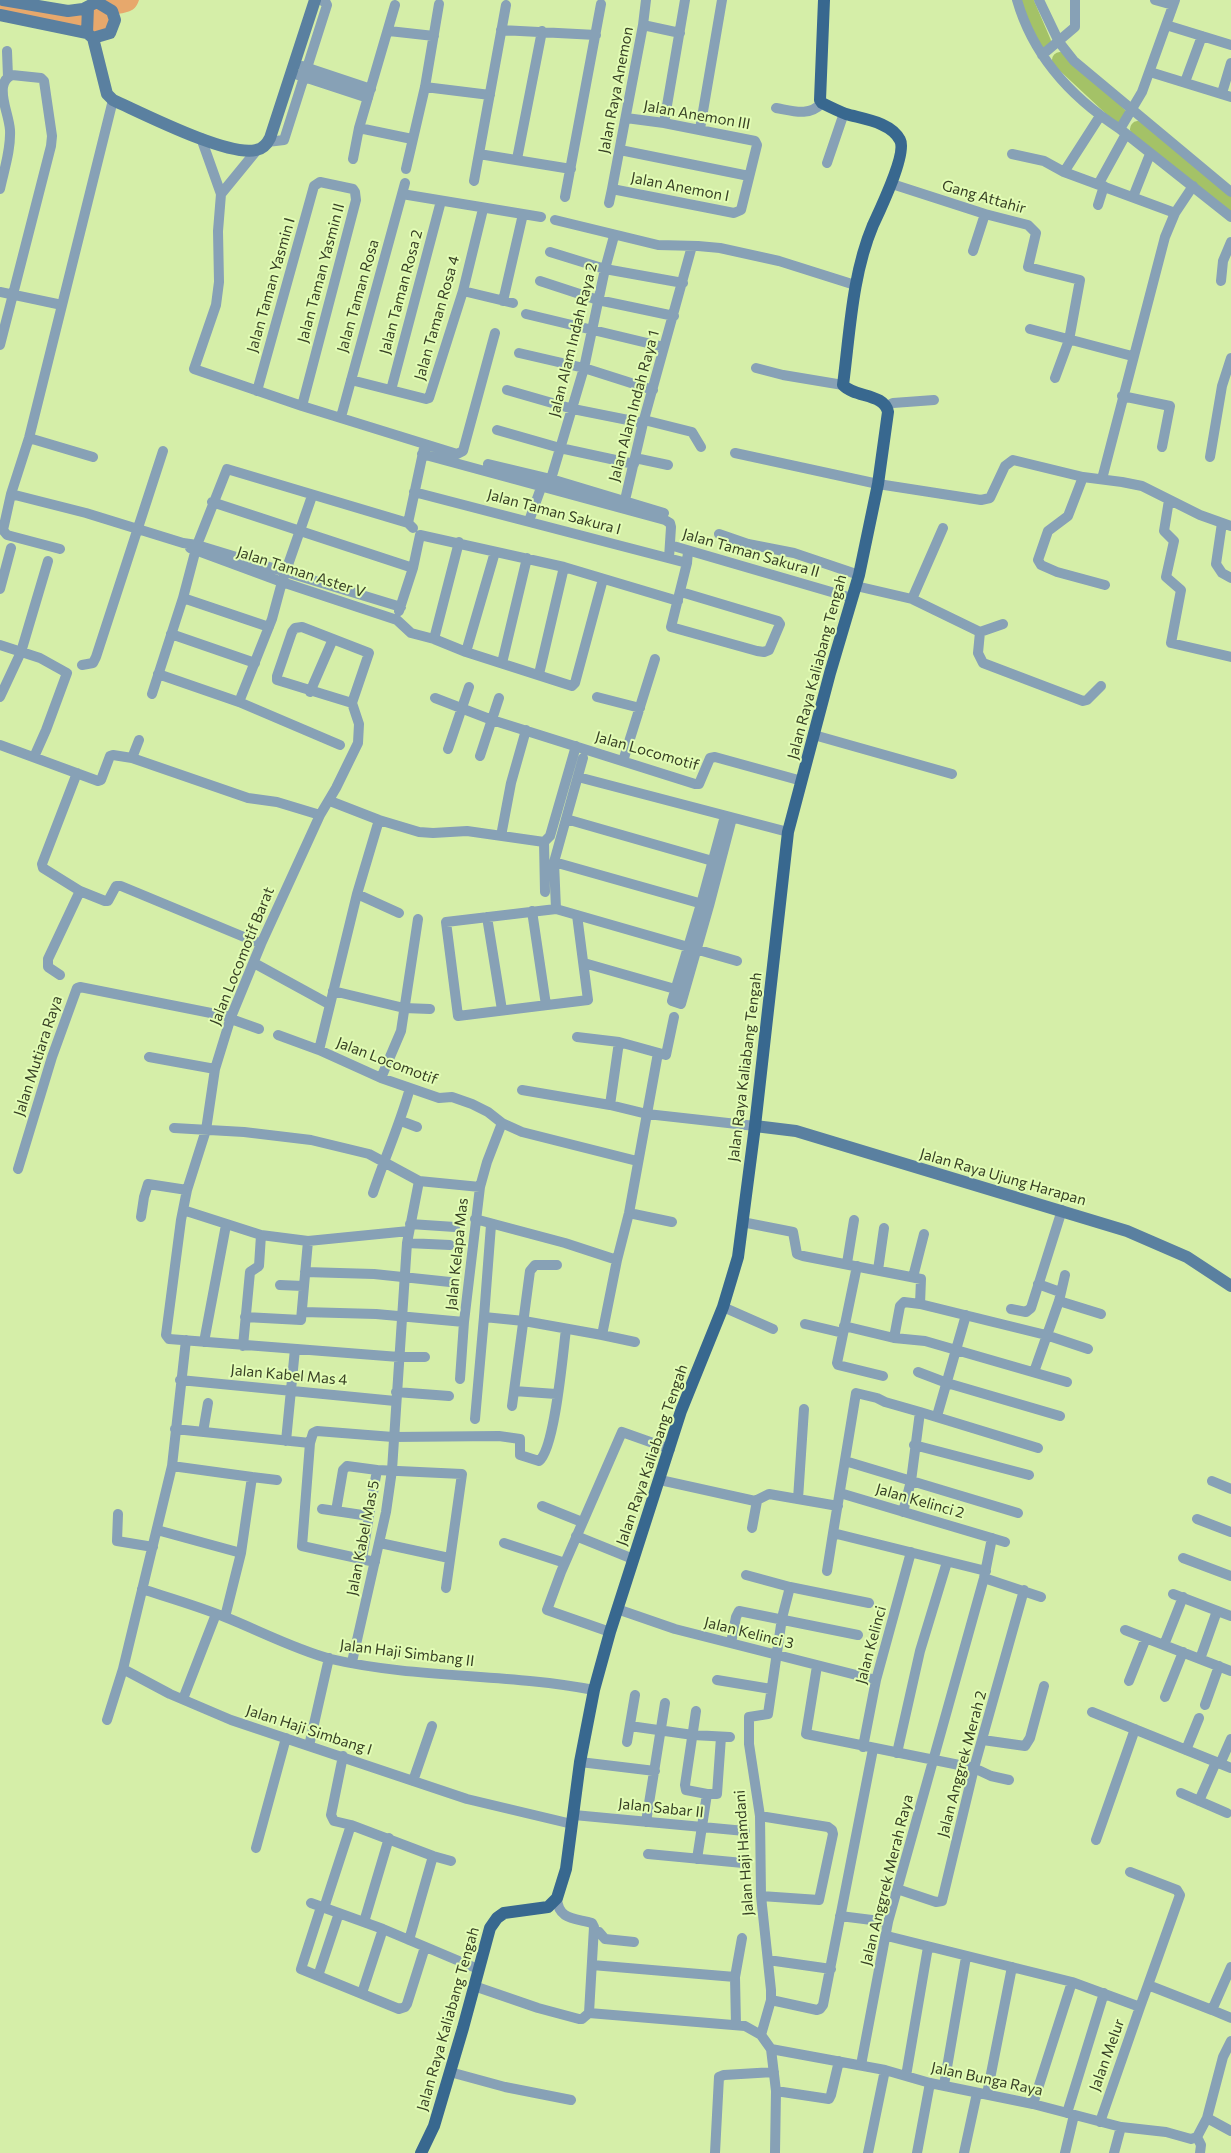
<!DOCTYPE html>
<html>
<head>
<meta charset="utf-8">
<style>
	body { margin:0 }
	canvas { display:block; background:#d5eea8 }
</style>
</head>
<body>
<canvas width="1231" height="2153"></canvas>
<script>
const g = document.querySelector('canvas').getContext('2d');
g.lineJoin = 'round';
function paint(path, color) { g.fillStyle = color; g.fill(path, 'evenodd'); }
function trace(path, color, width, dash) { g.strokeStyle = color; g.lineWidth = width; g.lineCap = dash ? 'butt' : 'round'; g.setLineDash(dash || []); g.stroke(path); }
function write(font, color, halo, rows, align = 'center') {
  g.font = font + ' Commissioner,sans-serif'; g.lineWidth = 4; g.setLineDash([]); g.textBaseline = 'middle'; g.strokeStyle = halo; g.fillStyle = color; for (const [text, x, y, turn = 0] of rows) {
    g.save(); g.translate(x, y); g.rotate((+turn || 0) * Math.PI / 180); g.textAlign = isNaN(turn) ? turn : align; if (halo) g.strokeText(text, 0, 0); g.fillText(text, 0, 0); g.restore();
  }
}
paint(new Path2D(`
	M 0,0 L 68,11 L 98,0 L 139,0 C 135,13 126,12 114,15 L 104,36 L 0,15 Z`), '#e7a86c');
trace(new Path2D(`
	M 1025,0 L 1043,42
	M 1060,60 L 1120,116
	M 1138,129 L 1231,206`), '#a4c267', 16);
trace(new Path2D(`
	M 1017,0 C 1033,56 1072,98 1120,129 L 1231,217
	M 1039,0 L 1059,42 L 1074,61 L 1231,192
	M 1155,0 L 1173,5
	M 643,25 L 680,33
	M 1166,25 L 1231,45
	M 501,30 L 596,35
	M 389,31 L 434,36
	M 7,51 L 8,77
	M 1042,55 L 1075,27 L 1075,0
	M 302,66 L 371,89
	M 1150,72 L 1231,97
	M 298,75 L 368,98
	M 1185,82 L 1202,36
	M 425,87 L 490,95
	M 1222,93 L 1231,63
	M 776,108 C 793,111 809,117 822,103
	M 626,118 L 664,123 L 755,141 L 757,145 L 741,210 L 734,213 L 612,189 L 643,25 L 646,0
	M 664,123 L 685,0
	M 359,128 L 412,139
	M 700,129 L 722,0
	M 1120,129 L 1142,92 L 1175,0
	M 201,138 L 221,194 L 218,231 L 219,282 L 216,305 L 194,369 L 302,406 L 457,454 L 463,451 L 495,333
	M 267,142 L 284,140 L 327,5 L 326,3 L 321,0
	M 620,150 L 749,176
	M 479,154 L 571,169
	M 1012,154 L 1044,161 L 1064,172 L 1175,213
	M 353,159 L 359,128 L 395,5
	M 517,159 L 542,31
	M 827,163 L 844,113
	M 406,169 L 425,87 L 439,4
	M 1064,172 L 1100,116
	M 474,181 L 506,5
	M 1099,183 L 1126,134
	M 892,184 L 985,214 L 1028,225 L 1036,233 L 1028,267 L 1080,280 L 1069,340 L 1055,378
	M 0,189 C 4,170 11,150 10,130 C 9,116 1,100 3,87 C 4,81 7,77 12,75 L 41,78 L 44,81 L 52,136 L 51,146 L 0,345
	M 221,194 L 257,150
	M 402,194 L 541,217
	M 565,197 L 601,4
	M 1133,197 L 1150,154
	M 609,203 L 612,189
	M 1098,205 L 1104,186
	M 555,220 L 658,245 L 698,246 L 720,248 L 779,261 L 855,285
	M 973,251 L 985,214
	M 550,252 L 605,269 L 683,283
	M 540,281 L 598,300 L 674,316
	M 1221,281 L 1223,261 L 1231,242
	M 463,291 L 513,303
	M 0,292 L 62,305
	M 503,301 L 523,214
	M 526,314 L 664,347
	M 1030,329 L 1132,356
	M 519,353 L 584,368 L 653,390
	M 756,368 L 783,375 L 843,385
	M 351,380 L 426,399 L 429,398 L 463,291 L 483,209
	M 391,390 L 441,201
	M 507,390 L 573,409 L 643,423
	M 257,391 L 314,186 L 320,182 L 353,189 L 355,192 L 356,200 L 302,406
	M 1122,396 L 1170,406 L 1162,447
	M 887,406 L 893,403 L 934,400
	M 341,417 L 405,183
	M 644,420 L 692,432 L 701,447
	M 497,430 L 560,448 L 634,464
	M 29,438 L 93,457
	M 735,453 L 878,484 L 981,500 L 990,498 L 1005,466 L 1013,460 L 1083,477 L 1122,482 L 1142,486 L 1200,515 L 1231,526
	M 422,454 L 665,520 L 670,523 L 671,527 L 669,558
	M 1210,457 L 1222,386 L 1231,358
	M 635,458 L 668,465
	M 488,464 L 551,479 L 664,513
	M 1083,477 L 1068,516 L 1048,531 L 1038,560 L 1041,565 L 1057,572 L 1105,585
	M 551,479 L 584,368 L 605,269 L 614,236
	M 1102,479 L 1165,237 L 1175,213 L 1193,186
	M 414,492 L 687,563
	M 11,494 L 86,513 L 183,543 L 197,545 L 401,607
	M 625,500 L 643,423 L 692,246
	M 1169,500 L 1164,531 L 1174,541 L 1166,577 L 1181,590 L 1171,643 L 1231,657
	M 212,502 L 413,568
	M 529,521 L 542,485
	M 1222,523 L 1216,564 L 1222,573 L 1231,578
	M 413,528 L 408,523 L 424,448
	M 719,534 L 748,544 L 794,553 L 859,575
	M 420,535 L 564,567 L 678,601
	M 670,545 L 852,598
	M 190,548 L 282,582 L 397,620
	M 60,549 L 7,535 L 3,530 L 11,494 L 29,438 L 113,100
	M 856,586 L 912,599 L 980,632 L 1003,624
	M 0,589 L 11,548
	M 681,592 L 778,621 L 780,624 L 769,650 L 764,652 L 757,651 L 671,627 L 687,563 L 688,551
	M 183,598 L 269,627
	M 912,599 L 943,528
	M 399,611 L 413,568 L 420,535
	M 397,620 L 411,633 L 434,639 L 466,652 L 572,686 L 575,683 L 603,579
	M 302,627 L 369,653 L 352,703 L 277,680 L 277,676 L 292,632 L 295,628 Z
	M 980,632 L 978,653 L 983,663 L 1083,701 L 1087,700 L 1101,686
	M 171,634 L 255,663
	M 434,639 L 459,542
	M 0,645 L 40,658 L 67,673 L 46,730 L 34,757
	M 466,652 L 495,552
	M 502,663 L 527,558
	M 82,665 L 93,663 L 96,657 L 163,451
	M 158,674 L 239,702 L 340,745
	M 539,674 L 564,567
	M 310,692 L 333,639
	M 152,694 L 183,598 L 197,545 L 227,469 L 408,523
	M 0,697 L 21,652 L 48,561
	M 597,697 L 640,708
	M 435,698 L 492,720 L 695,784 L 699,784 L 710,758 L 715,757 L 802,781
	M 239,702 L 272,619 L 282,582 L 312,496
	M 352,703 L 359,724 L 358,743 L 336,788 L 320,815 L 261,944 L 231,1017 L 215,1069 L 206,1130 L 187,1190 L 181,1220 L 166,1335 L 169,1339 L 399,1357 L 425,1357
	M 814,735 L 952,774
	M 0,745 L 98,781 L 101,780 L 110,756 L 113,755 L 132,758 L 248,798 L 277,802 L 320,815
	M 448,749 L 469,687
	M 480,756 L 499,698
	M 132,758 L 139,740
	M 623,761 L 655,659
	M 77,773 L 42,864 L 43,868 L 80,891 L 105,901 L 108,901 L 116,886 L 121,886 L 261,944
	M 578,777 L 788,832
	M 330,801 L 379,820 L 419,832 L 433,833 L 467,831 L 544,842 L 550,836 L 576,746
	M 725,816 L 701,904 L 672,1001 L 681,1004 L 709,906 L 732,818
	M 566,819 L 716,862
	M 501,836 L 511,783 L 526,730
	M 544,842 L 545,892
	M 554,862 L 706,905
	M 357,894 L 399,913
	M 556,909 L 554,862 L 583,758
	M 532,911 L 546,1005
	M 577,915 L 588,1000 L 458,1016 L 446,922 L 556,909 L 737,961
	M 487,917 L 502,1010
	M 254,963 L 329,1004
	M 584,963 L 675,989
	M 60,975 L 48,967 L 48,959 L 80,891
	M 333,991 L 404,1008 L 430,1009
	M 231,1019 L 259,1029
	M 278,1035 L 319,1050 L 381,1078 L 439,1098 L 452,1097 L 472,1104 L 488,1112 L 502,1123 L 522,1132 L 637,1161
	M 577,1037 L 619,1042 L 666,1055 L 674,1017
	M 319,1050 L 357,894 L 379,820
	M 149,1057 L 215,1069
	M 381,1078 L 401,1031 L 418,919
	M 522,1090 L 610,1105 L 647,1114 L 755,1126
	M 610,1105 L 619,1042
	M 401,1121 L 417,1127
	M 174,1128 L 244,1132 L 311,1140 L 369,1154 L 419,1181 L 480,1187
	M 18,1169 L 52,1057 L 77,988 L 80,987 L 231,1017
	M 373,1193 C 385,1157 400,1124 410,1088
	M 183,1210 L 261,1235 L 308,1241 L 409,1231
	M 629,1213 L 672,1222
	M 141,1217 L 144,1197 L 148,1184 L 187,1190
	M 475,1219 L 565,1243 L 617,1260
	M 742,1222 L 793,1232 L 797,1254 L 803,1256 L 921,1279 L 920,1304
	M 410,1224 L 455,1227
	M 491,1225 L 484,1317 L 524,1321 L 602,1335 L 617,1260 L 629,1213 L 658,1053
	M 407,1243 L 450,1245
	M 847,1263 L 854,1220
	M 857,1266 L 837,1363 L 838,1365 L 883,1376
	M 878,1270 L 884,1228
	M 305,1272 L 374,1274 L 450,1282
	M 913,1277 L 924,1234
	M 1038,1284 L 1060,1292
	M 280,1285 L 303,1286
	M 1059,1301 L 1101,1314
	M 723,1307 L 773,1329
	M 1011,1309 L 1026,1312 L 1031,1308 L 1062,1210
	M 303,1312 L 376,1314 L 464,1322
	M 245,1317 L 301,1320 L 308,1241
	M 805,1324 L 843,1333
	M 844,1326 L 894,1338 L 925,1341 L 1067,1382
	M 602,1335 L 635,1342
	M 894,1338 L 900,1306 L 904,1302 L 920,1304 L 1046,1335 L 1088,1349
	M 186,1340 L 172,1466 L 123,1669 L 170,1694 L 231,1720 L 467,1799 L 572,1824
	M 204,1342 L 226,1225
	M 243,1346 L 250,1272 L 259,1266 L 261,1235
	M 918,1372 L 947,1383 L 1060,1416
	M 1034,1372 L 1059,1301 L 1065,1275
	M 460,1379 L 464,1322 L 480,1187 L 487,1162 L 502,1123
	M 180,1380 L 395,1401
	M 514,1391 L 556,1394
	M 396,1392 L 449,1396
	M 512,1406 L 530,1271 L 535,1265 L 557,1265
	M 920,1412 L 885,1402 L 877,1398 L 856,1393 L 833,1533 L 986,1571
	M 937,1416 L 966,1315
	M 475,1419 L 484,1317
	M 175,1429 L 310,1443 L 313,1433 L 317,1431 L 393,1437 L 499,1436 L 520,1439 L 520,1455 L 539,1461 C 555,1449 563,1352 566,1329
	M 203,1432 L 208,1403
	M 286,1441 L 295,1349
	M 310,1443 L 302,1546 L 375,1562
	M 914,1445 L 1029,1475
	M 845,1461 L 1018,1513
	M 172,1466 L 252,1477 L 241,1553 L 225,1617
	M 252,1477 L 277,1480
	M 660,1480 L 755,1501 L 769,1494 L 838,1506
	M 1212,1481 L 1231,1489
	M 840,1493 L 1005,1542
	M 798,1499 L 804,1409
	M 542,1506 L 582,1522
	M 322,1509 L 369,1516 L 362,1559
	M 336,1511 L 343,1470 L 347,1466 L 377,1470 L 462,1474 L 446,1588
	M 903,1512 L 911,1481 L 920,1412 L 1038,1448
	M 118,1514 L 117,1541 L 153,1547
	M 369,1516 L 377,1470
	M 1197,1519 L 1231,1532
	M 752,1528 L 757,1501
	M 157,1530 L 241,1553
	M 576,1536 L 633,1559
	M 380,1543 L 449,1558
	M 504,1543 L 565,1563
	M 1183,1558 L 1231,1576
	M 827,1571 L 833,1533
	M 746,1575 L 790,1587 L 869,1603
	M 984,1578 L 1041,1597
	M 142,1589 C 170,1598 198,1606 225,1617 C 258,1630 296,1650 331,1659 C 417,1679 507,1673 594,1690
	M 1173,1594 L 1231,1616
	M 617,1609 L 675,1629 L 876,1680
	M 1125,1630 L 1231,1671
	M 610,1632 L 547,1610 L 561,1572 L 622,1432 L 670,1449
	M 731,1643 L 736,1617 L 739,1611 L 858,1635
	M 1164,1645 L 1183,1597
	M 1200,1659 L 1217,1611
	M 352,1662 L 386,1512 L 392,1470 L 407,1243 L 419,1181
	M 817,1666 L 806,1734 L 974,1768 L 991,1776 L 1009,1780
	M 717,1680 L 771,1689
	M 1129,1681 L 1146,1638
	M 1165,1697 L 1183,1652
	M 183,1699 L 216,1614
	M 1205,1705 L 1219,1666
	M 696,1711 L 685,1785 L 686,1790 L 707,1794 L 717,1794 L 721,1737
	M 1092,1712 L 1231,1768
	M 107,1720 L 123,1669
	M 630,1726 L 693,1735 L 730,1737
	M 983,1740 L 1025,1746 L 1030,1738 L 1044,1686
	M 627,1742 L 635,1695
	M 309,1746 L 329,1658
	M 863,1747 L 876,1680 L 911,1552
	M 1186,1750 L 1199,1718
	M 897,1753 L 920,1651 L 947,1562
	M 343,1756 L 331,1815 L 334,1821 L 351,1825
	M 580,1762 L 655,1771
	M 1220,1764 L 1231,1739
	M 413,1781 L 432,1726
	M 1181,1793 L 1227,1813
	M 1199,1801 L 1216,1762
	M 574,1815 L 745,1831
	M 760,1816 L 828,1827 L 832,1830 L 833,1834 L 819,1900 L 761,1896
	M 646,1822 L 665,1703
	M 1096,1840 L 1135,1729
	M 256,1848 L 286,1738
	M 648,1854 L 743,1863
	M 433,1856 L 451,1861
	M 697,1859 L 707,1794
	M 1130,1872 L 1177,1890 L 1180,1895 L 1148,1985
	M 897,1889 L 936,1902 L 942,1901 L 974,1768 L 1024,1590
	M 557,1898 C 558,1920 575,1918 592,1923 L 594,1927 L 589,2013
	M 311,1903 L 383,1929 L 478,1969
	M 321,1907 L 301,1969 L 399,2009 L 405,2007 L 407,2004 L 425,1947
	M 324,1908 L 351,1825 L 433,1856 L 409,1940
	M 840,1916 L 888,1922
	M 364,1922 L 389,1838
	M 594,1931 L 599,1932 L 605,1939 L 634,1942
	M 887,1936 L 1072,1982 L 1140,2007 L 1100,2122
	M 768,1960 L 831,1969
	M 592,1965 L 735,1977 L 736,2025
	M 1231,1967 L 1212,2010 L 1231,2018
	M 318,1976 L 339,1913
	M 735,1977 L 742,1938
	M 474,1986 L 538,2008 L 579,2019 L 582,2019 L 589,2013
	M 362,1993 L 383,1929
	M 771,2000 L 817,2010 L 820,2009 L 823,2005 L 873,1749
	M 1140,2007 L 1148,1985 L 1212,2010
	M 589,2013 L 745,2026 L 761,2035 L 771,2049 L 776,2091 L 775,2153
	M 761,2035 L 771,2000 L 771,1990 L 761,1896 L 760,1816 L 749,1744 L 749,1717 L 768,1714 L 782,1618 L 790,1587
	M 771,2049 L 885,2070 L 930,2083 L 1033,2104 L 1121,2127 L 1166,2132 L 1191,2139 L 1197,2137
	M 861,2065 L 888,1922 L 984,1578 L 992,1538
	M 450,2072 L 505,2087 L 571,2100
	M 906,2076 L 928,1947
	M 944,2085 L 966,1957
	M 776,2091 L 829,2099 L 831,2095 L 839,2061
	M 987,2094 L 1012,1967
	M 1033,2104 L 1072,1982
	M 1067,2113 L 1104,1993
	M 1207,2118 L 1231,2131
	M 1197,2137 L 1207,2118 L 1223,2057 L 1231,2041
	M 1197,2137 L 1201,2145 L 1200,2153
	M 715,2153 L 719,2077 L 724,2075 L 774,2072
	M 868,2153 L 885,2070
	M 917,2153 L 930,2083
	M 964,2153 L 977,2093
	M 1065,2153 L 1074,2115
	M 1114,2153 L 1121,2127`), '#87a1b6', 10);
trace(new Path2D(`
	M 3,0 L 68,11 L 83,9 L 97,2 L 98,0
	M 0,15 L 87,33 L 93,38 L 107,94 L 113,100 C 142,113 228,157 256,150 C 263,149 267,144 270,138 L 315,0
	M 87,33 L 88,7
	M 93,38 L 110,33 L 115,20 L 112,11 L 97,2
	M 755,1126 L 796,1131 L 1127,1231 L 1187,1257 L 1231,1286`), '#5a80a0', 12);
trace(new Path2D(`
	M 421,2153 L 434,2126 L 463,2028 L 490,1928 L 497,1918 L 504,1913 L 548,1907 L 557,1898 L 566,1869 L 580,1762 L 594,1690 L 610,1632 L 681,1411 L 723,1307 L 738,1257 L 755,1126 L 788,832 L 830,673 L 859,575 L 878,484 L 888,412 C 884,393 855,398 843,385 C 850,331 852,275 873,225 C 880,210 907,153 900,140 C 891,122 863,119 846,114 C 838,111 830,107 822,103 L 820,100 L 824,0`), '#38688f', 12);
write('15px', '#374024', '#e2fcb5', [
	["Jalan Raya Anemon",616,90,-79],
	["Jalan Anemon III",697,115,10],
	["Jalan Anemon I",680,187,11],
	["Gang Attahir",984,197,16],
	["Jalan Taman Yasmin II",321,273,-75],
	["Jalan Taman Yasmin I",271,285,-74],
	["Jalan Taman Rosa 2",401,292,-75],
	["Jalan Taman Rosa",358,296,-74],
	["Jalan Taman Rosa 4",437,318,-74],
	["Jalan Alam Indah Raya 2",573,340,-76],
	["Jalan Alam Indah Raya 1",634,406,-75],
	["Jalan Taman Sakura I",554,512,15],
	["Jalan Taman Sakura II",751,553,16],
	["Jalan Taman Aster V",301,572,18],
	["Jalan Raya Kaliabang Tengah",817,667,-75],
	["Jalan Locomotif",647,751,16],
	["Jalan Locomotif Barat",242,956,-68],
	["Jalan Mutiara Raya",38,1056,-72],
	["Jalan Locomotif",387,1061,21],
	["Jalan Raya Kaliabang Tengah",745,1067,-83],
	["Jalan Raya Ujung Harapan",1003,1177,16],
	["Jalan Kelapa Mas",457,1254,-84],
	["Jalan Kabel Mas 4",289,1375,5],
	["Jalan Raya Kaliabang Tengah",652,1455,-71],
	["Jalan Kelinci 2",920,1501,16],
	["Jalan Kabel Mas 5",363,1538,-79],
	["Jalan Kelinci 3",749,1633,14],
	["Jalan Kelinci",871,1645,-75],
	["Jalan Haji Simbang II",407,1653,7],
	["Jalan Haji Simbang I",309,1730,18],
	["Jalan Anggrek Merah 2",962,1764,-75],
	["Jalan Sabar II",661,1808,6],
	["Jalan Haji Hamdani",744,1853,-94],
	["Jalan Anggrek Merah Raya",887,1880,-76],
	["Jalan Raya Kaliabang Tengah",448,2019,-74],
	["Jalan Melur",1107,2055,-70],
	["Jalan Bunga Raya",987,2079,12]
]);
</script>
</body>
</html>
